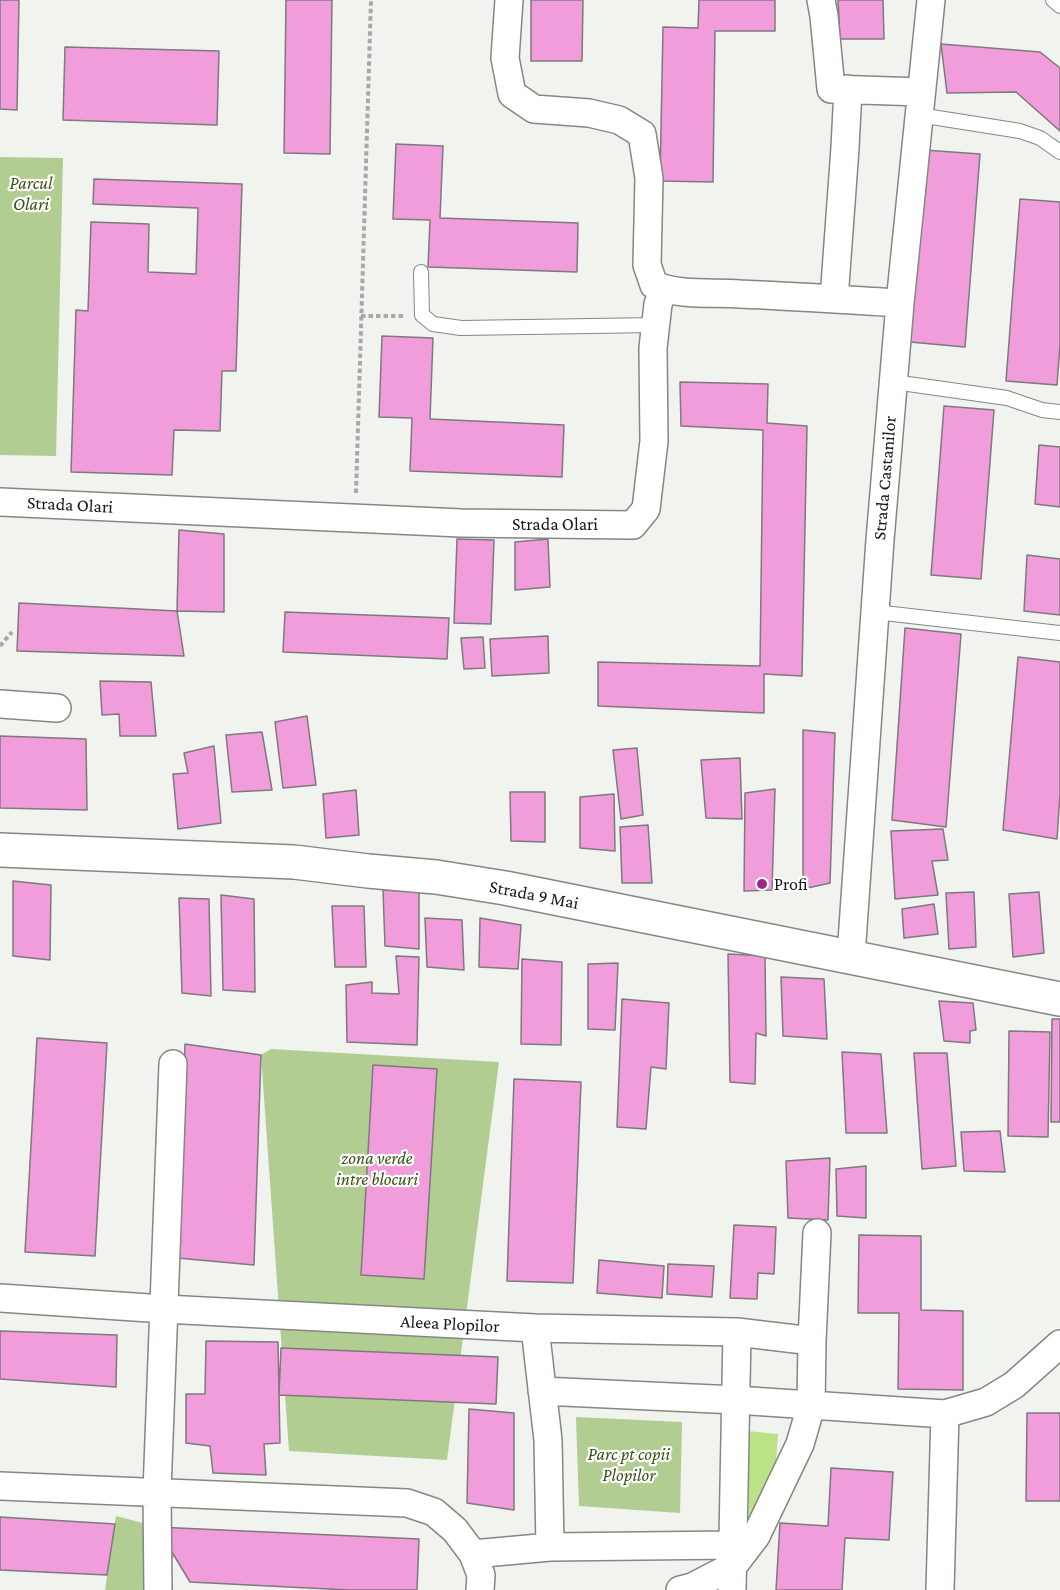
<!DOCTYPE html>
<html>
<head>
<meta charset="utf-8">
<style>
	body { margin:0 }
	canvas { display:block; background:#f1f3ef }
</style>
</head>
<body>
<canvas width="1060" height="1590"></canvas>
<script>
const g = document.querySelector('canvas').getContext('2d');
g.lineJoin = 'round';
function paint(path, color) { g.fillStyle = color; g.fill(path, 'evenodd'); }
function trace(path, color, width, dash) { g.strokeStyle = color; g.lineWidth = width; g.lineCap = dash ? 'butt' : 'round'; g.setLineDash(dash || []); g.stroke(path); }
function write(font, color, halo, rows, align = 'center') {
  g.font = font + ' "Crimson Pro",serif'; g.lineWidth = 4.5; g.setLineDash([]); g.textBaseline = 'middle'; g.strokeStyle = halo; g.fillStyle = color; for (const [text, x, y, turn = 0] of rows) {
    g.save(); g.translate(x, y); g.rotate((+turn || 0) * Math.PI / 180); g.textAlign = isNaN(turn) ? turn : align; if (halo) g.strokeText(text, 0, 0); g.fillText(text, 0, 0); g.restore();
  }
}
paint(new Path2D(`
	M 0,157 L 63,158 L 56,456 L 0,455 Z
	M 271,1049 L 499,1062 L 447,1460 L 289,1451 L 261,1055 Z
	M 576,1417 L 682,1422 L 680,1513 L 579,1506 Z
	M 116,1516 L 181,1533 L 163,1590 L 105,1590 Z`), '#b1cd91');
paint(new Path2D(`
	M 747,1431 L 778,1434 L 775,1475 L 749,1516 Z`), '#bae386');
const building = new Path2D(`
	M 0,0 L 19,0 L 17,110 L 0,109 Z
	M 286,0 L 332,0 L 330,154 L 284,153 Z
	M 531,0 L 583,0 L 582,61 L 531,61 Z
	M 699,0 L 775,0 L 775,31 L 715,31 L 713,182 L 660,181 L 663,27 L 698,28 Z
	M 838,0 L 883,0 L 884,39 L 840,39 Z
	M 941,44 L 1040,52 L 1060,68 L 1060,131 L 1016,92 L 947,93 Z
	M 65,47 L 219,51 L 217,125 L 63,120 Z
	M 396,144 L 443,146 L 440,218 L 578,223 L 577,272 L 428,267 L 430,220 L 393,219 Z
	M 924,150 L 980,154 L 965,347 L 910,342 Z
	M 94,179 L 242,184 L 236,371 L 222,371 L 220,431 L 174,430 L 172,475 L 71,472 L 76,310 L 88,311 L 91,222 L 149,224 L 148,272 L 196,274 L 198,208 L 93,204 Z
	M 1020,199 L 1060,202 L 1060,345 L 1057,385 L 1006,381 Z
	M 382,336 L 433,338 L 430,419 L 564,425 L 562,477 L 410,471 L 412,418 L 379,417 Z
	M 680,382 L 768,384 L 767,423 L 807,426 L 802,676 L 764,674 L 764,713 L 598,706 L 598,662 L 760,666 L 763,430 L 681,426 Z
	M 944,406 L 994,410 L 981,579 L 931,575 Z
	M 1039,445 L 1060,447 L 1060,507 L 1035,504 Z
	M 179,530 L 224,534 L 224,612 L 177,611 Z
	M 457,539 L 494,540 L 491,624 L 454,623 Z
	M 548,539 L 550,587 L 515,590 L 515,542 Z
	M 1027,555 L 1060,559 L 1060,615 L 1024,611 Z
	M 19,603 L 177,611 L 184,656 L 17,651 Z
	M 285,612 L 449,618 L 447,659 L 283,652 Z
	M 905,628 L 961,634 L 946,827 L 892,820 Z
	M 548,636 L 549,673 L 492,676 L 490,639 Z
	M 483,637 L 485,668 L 464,669 L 461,638 Z
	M 1018,657 L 1060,662 L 1060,794 L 1057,839 L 1003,830 Z
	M 100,681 L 151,682 L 156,736 L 120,736 L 119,714 L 102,715 Z
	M 307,716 L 316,785 L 283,788 L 275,722 Z
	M 803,730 L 835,733 L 830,883 L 803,889 Z
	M 262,732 L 272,790 L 232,792 L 226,735 Z
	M 0,736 L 86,739 L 87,810 L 0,808 Z
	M 214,746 L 221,823 L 178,829 L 173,774 L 188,773 L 184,753 Z
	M 637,748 L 643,815 L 621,819 L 613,750 Z
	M 740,758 L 742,819 L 706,818 L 701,760 Z
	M 775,789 L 772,890 L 744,891 L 745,793 Z
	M 356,790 L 359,835 L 326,838 L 323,794 Z
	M 510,792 L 545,792 L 545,842 L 511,841 Z
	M 614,794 L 615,851 L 580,848 L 580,797 Z
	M 648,825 L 652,883 L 622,883 L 620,827 Z
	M 943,829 L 948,860 L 932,861 L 938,895 L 895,899 L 891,831 Z
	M 13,881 L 51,885 L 50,960 L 13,956 Z
	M 383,890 L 419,892 L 419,949 L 385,946 Z
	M 974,892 L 976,947 L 949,949 L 946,893 Z
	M 1039,892 L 1044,953 L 1013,957 L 1009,894 Z
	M 221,895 L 254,899 L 255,992 L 223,990 Z
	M 179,898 L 209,899 L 211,996 L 182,993 Z
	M 934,904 L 938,934 L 904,938 L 902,909 Z
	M 332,906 L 364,906 L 366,967 L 335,967 Z
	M 425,918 L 462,920 L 464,970 L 427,967 Z
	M 480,918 L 521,925 L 518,969 L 479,967 Z
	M 728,954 L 765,956 L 766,1036 L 756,1033 L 755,1084 L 730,1082 Z
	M 396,956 L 419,957 L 417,1045 L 347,1042 L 346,985 L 372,982 L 372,993 L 399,994 Z
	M 522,959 L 562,962 L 561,1045 L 521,1044 Z
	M 618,963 L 615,1030 L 588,1029 L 588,964 Z
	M 781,977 L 824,979 L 827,1039 L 783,1036 Z
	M 622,999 L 669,1003 L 666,1069 L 651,1067 L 646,1129 L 617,1127 Z
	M 939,1001 L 973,1003 L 976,1030 L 970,1031 L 970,1043 L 944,1041 Z
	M 1052,1019 L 1060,1019 L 1060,1122 L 1051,1122 Z
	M 1009,1031 L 1050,1032 L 1048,1137 L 1008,1136 Z
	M 37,1038 L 107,1043 L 95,1256 L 25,1252 Z
	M 185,1044 L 261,1055 L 254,1265 L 177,1258 Z
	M 842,1052 L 881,1054 L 887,1133 L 846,1133 Z
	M 914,1053 L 947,1053 L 956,1166 L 922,1169 Z
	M 373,1065 L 437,1069 L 424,1279 L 361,1275 Z
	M 514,1079 L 581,1082 L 573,1283 L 507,1281 Z
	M 1000,1131 L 1005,1172 L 964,1171 L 961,1132 Z
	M 830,1158 L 828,1220 L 788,1218 L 786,1161 Z
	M 866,1166 L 866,1218 L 837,1216 L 836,1169 Z
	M 734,1225 L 776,1227 L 774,1274 L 758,1273 L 757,1299 L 730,1298 Z
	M 859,1235 L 921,1236 L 921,1310 L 963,1311 L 963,1390 L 898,1389 L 899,1313 L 858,1313 Z
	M 599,1260 L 664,1266 L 662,1298 L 597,1293 Z
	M 668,1264 L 714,1266 L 712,1297 L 667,1294 Z
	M 0,1331 L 117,1335 L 116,1387 L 0,1379 Z
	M 206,1341 L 278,1342 L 280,1443 L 264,1444 L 266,1475 L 213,1473 L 210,1446 L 186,1443 L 186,1394 L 205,1394 Z
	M 281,1348 L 498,1357 L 496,1404 L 279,1395 Z
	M 469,1409 L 514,1413 L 514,1510 L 467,1503 Z
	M 1027,1413 L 1060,1413 L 1060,1501 L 1026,1501 Z
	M 831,1468 L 893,1472 L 889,1540 L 845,1538 L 842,1590 L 776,1590 L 780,1523 L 828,1526 Z
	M 0,1517 L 115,1524 L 107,1575 L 0,1570 Z
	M 157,1527 L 419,1539 L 417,1590 L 348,1590 L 190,1582 Z`);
paint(building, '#f19ddc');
trace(building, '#7d797c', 1.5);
const lane = new Path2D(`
	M 1053,0 L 1060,6
	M 919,115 L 1020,131 L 1040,138 L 1060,152
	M 421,272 L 422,315 L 433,324 L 461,328 L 656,325
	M 894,382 L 1007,398 L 1042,410 L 1060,412
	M 875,612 L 1060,633`);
const street = new Path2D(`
	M 509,0 L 505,58 L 512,94 L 534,109 L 589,113 L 619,120 L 642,134 L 649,178 L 647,265 L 654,285 C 680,296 712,292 740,294 C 793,296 847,300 900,303
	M 821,0 L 824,16 L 831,89 L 921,92
	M 834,299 L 845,148 L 848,89
	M 0,502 L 461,523 L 633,525 L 646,509 L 654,441 L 653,348 L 658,304 L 664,289
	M 0,704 L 57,708
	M 851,956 L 880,540 L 900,303 L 931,0
	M 0,1298 L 164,1309 L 535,1328 L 737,1332 L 732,1590
	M 535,1328 L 548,1440 L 550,1547
	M 737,1332 L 812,1341 L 817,1233
	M 542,1391 L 736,1400 L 945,1414
	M 0,1486 L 407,1503 L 434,1512 L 455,1530 L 473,1554 L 481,1575 L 480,1590
	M 473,1554 L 550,1547 L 733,1545
	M 158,1590 L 157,1492 L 173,1064
	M 680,1590 L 692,1587 L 733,1566 L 756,1536 L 800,1444 L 811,1406 L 812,1341
	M 940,1590 L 945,1414 L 986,1402 L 1014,1385 L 1060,1344`);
const secondary = new Path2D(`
	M 0,850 L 294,862 L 368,871 L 436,877 L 505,888 L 1060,999`);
trace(lane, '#858784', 16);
trace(street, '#858784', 30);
trace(secondary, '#858784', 36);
trace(new Path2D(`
	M 361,316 L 403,316
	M 356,493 L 371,0
	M 0,646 L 12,632`), '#a8a9a6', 4, [4.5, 3]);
trace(lane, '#fff', 14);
trace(street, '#fff', 27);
trace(secondary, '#fff', 33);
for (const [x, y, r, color] of [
	[762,884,6,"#9a2885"]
]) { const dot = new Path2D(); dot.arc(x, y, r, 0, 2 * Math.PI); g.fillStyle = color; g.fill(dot); trace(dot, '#fff', 2); }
write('italic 18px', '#38510f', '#fff', [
	["Parcul",31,183],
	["Olari",31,204],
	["zona verde",377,1158],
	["intre blocuri",377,1179],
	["Parc pt copii",629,1454],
	["Plopilor",629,1475]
]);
write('18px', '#181817', '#fff', [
	["Strada Castanilor",885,478,-85],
	["Strada Olari",70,505,3],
	["Strada Olari",555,524],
	["Strada 9 Mai",534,895,11],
	["Aleea Plopilor",450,1324,3]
]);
write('18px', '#181817', '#fff', [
	["Profi",774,884]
], 'left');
</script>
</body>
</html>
